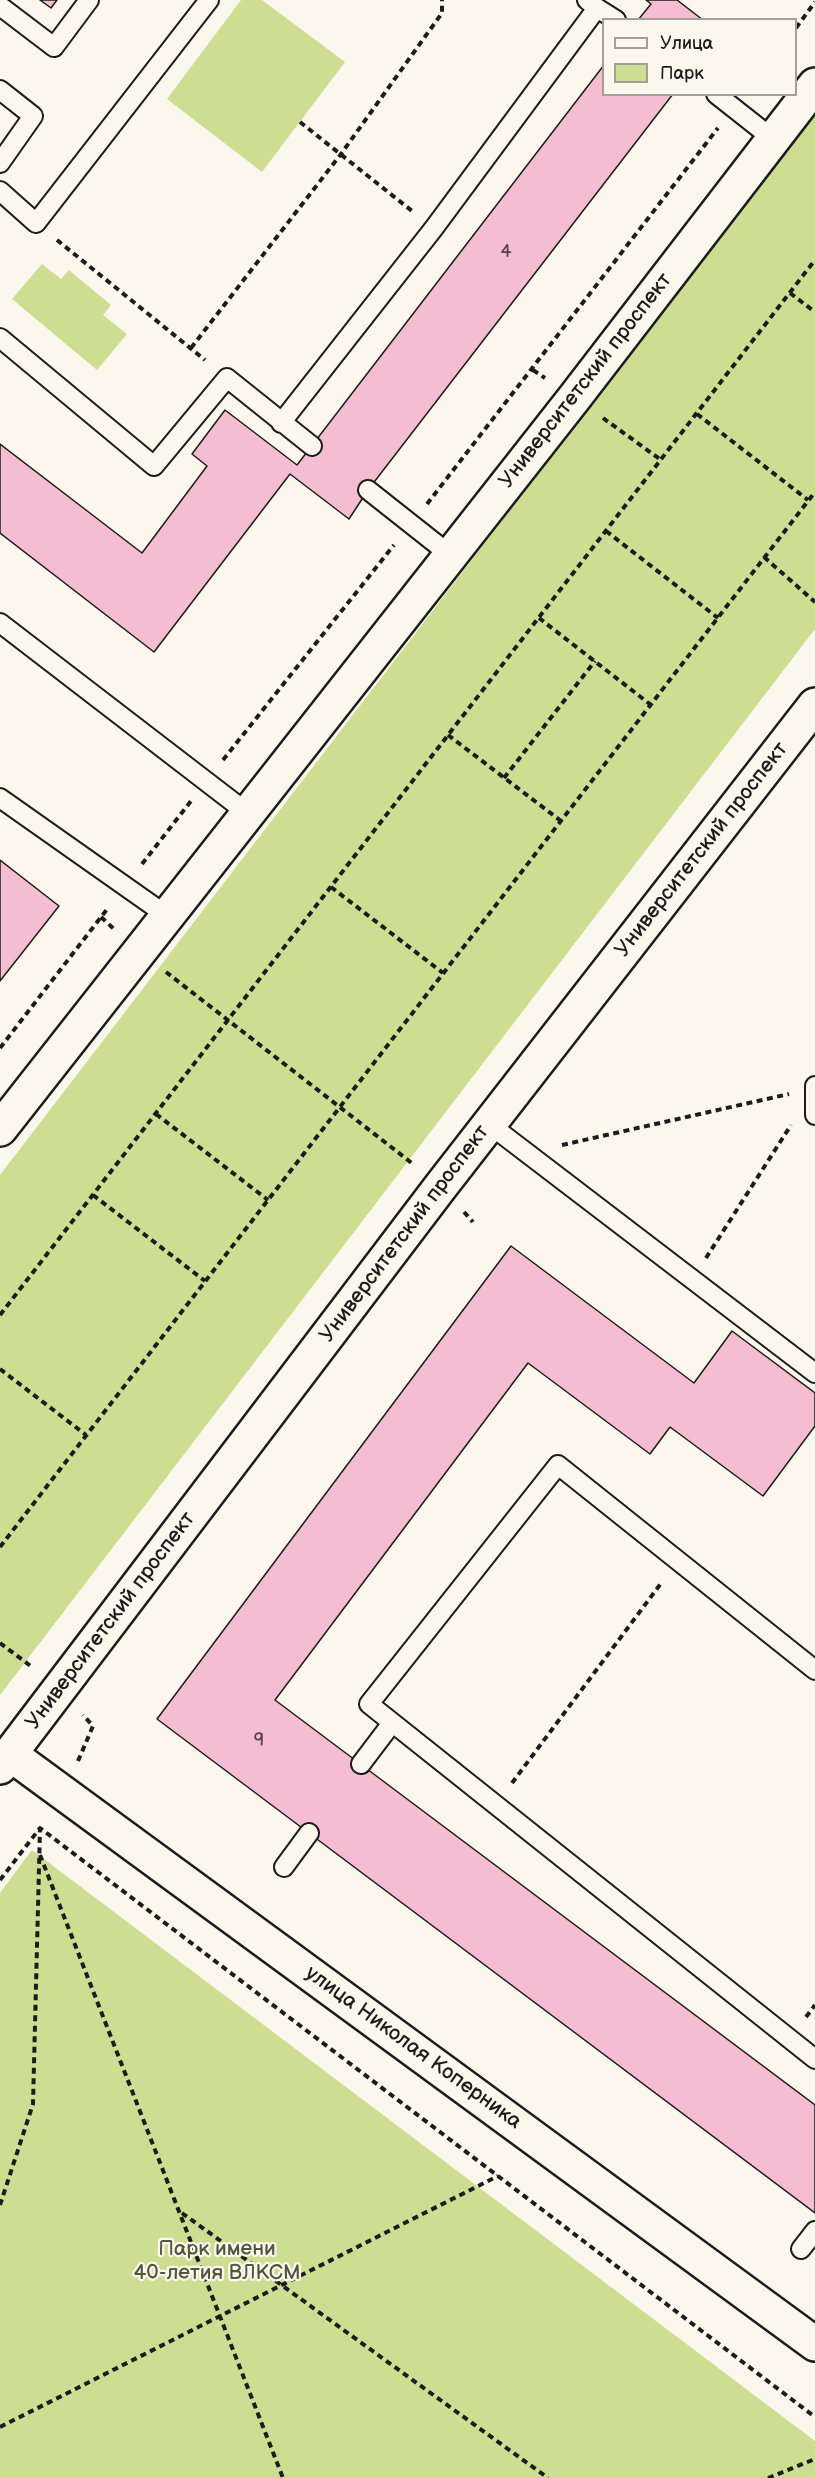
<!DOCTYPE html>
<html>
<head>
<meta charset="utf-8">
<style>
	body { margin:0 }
	#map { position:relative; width:815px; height:2478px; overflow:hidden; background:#fbf7ec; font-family:"Balsamiq Sans",sans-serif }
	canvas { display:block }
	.legend { position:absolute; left:602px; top:18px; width:195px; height:78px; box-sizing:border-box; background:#fbf7ec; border:2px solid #a29f99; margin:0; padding:8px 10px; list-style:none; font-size:18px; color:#1c1c1c }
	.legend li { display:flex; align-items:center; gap:12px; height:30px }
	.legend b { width:30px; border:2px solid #a29f99 }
</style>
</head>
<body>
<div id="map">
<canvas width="815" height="2478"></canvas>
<ul class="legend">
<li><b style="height:8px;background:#fbf7ec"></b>Улица</li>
<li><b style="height:16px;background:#cdde92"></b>Парк</li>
</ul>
</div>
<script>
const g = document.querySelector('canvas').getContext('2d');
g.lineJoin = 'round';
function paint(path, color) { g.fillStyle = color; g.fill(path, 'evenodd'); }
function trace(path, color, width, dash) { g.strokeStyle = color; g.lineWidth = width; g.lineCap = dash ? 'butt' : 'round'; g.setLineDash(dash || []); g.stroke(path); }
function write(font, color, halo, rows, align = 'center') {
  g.font = font + ' "Balsamiq Sans",sans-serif'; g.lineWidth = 4.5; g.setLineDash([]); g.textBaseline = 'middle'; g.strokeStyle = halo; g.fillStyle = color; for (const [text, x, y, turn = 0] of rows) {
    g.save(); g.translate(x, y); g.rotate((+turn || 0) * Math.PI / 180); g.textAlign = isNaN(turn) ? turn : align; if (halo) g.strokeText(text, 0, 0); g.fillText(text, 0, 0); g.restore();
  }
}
paint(new Path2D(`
	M 241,0 L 262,0 L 345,62 L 262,172 L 167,99 Z
	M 815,112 L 815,629 L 0,1695 L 0,1175 Z
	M 42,264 L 61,279 L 69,270 L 111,305 L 103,315 L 127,334 L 97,370 L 12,299 Z
	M 32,1850 L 815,2441 L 815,2478 L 0,2478 L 0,1893 Z`), '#cdde92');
const building = new Path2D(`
	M 40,0 L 57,0 L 51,8 Z
	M 646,0 L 677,0 L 703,20 L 638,20 L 651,4 Z
	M 604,65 L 604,94 L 673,94 L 368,490 L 349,519 L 290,474 L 154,652 L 0,533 L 0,444 L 142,553 L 207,466 L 192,454 L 225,410 L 297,465 Z
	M 0,860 L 59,906 L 0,981 Z
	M 511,1246 L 694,1383 L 732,1331 L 815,1393 L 815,1426 L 763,1496 L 670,1427 L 650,1454 L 528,1363 L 275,1700 L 815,2105 L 815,2213 L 157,1719 Z`);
paint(building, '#f5bdd1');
trace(building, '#1c1c1c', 1.5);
const lane = new Path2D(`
	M 0,6 L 54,47 L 89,0
	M 597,8 L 616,20
	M 0,90 L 33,116 L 0,163
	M 716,94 L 773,139
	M 0,191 L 36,223 L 209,0
	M 0,338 L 154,466 L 227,378 L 312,446
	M 281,423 L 434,228 L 597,8 L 587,0
	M 368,490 L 449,554
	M 0,623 L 246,812
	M 0,798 L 166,915
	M 815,1086 L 815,1115
	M 489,1124 L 815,1373
	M 815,1670 L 558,1465 L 369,1704 L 815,2059
	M 361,1764 L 392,1723
	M 284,1867 L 309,1833
	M 801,2249 L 815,2231`);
const secondary = new Path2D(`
	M 0,1129 L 575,397 L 815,85
	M 10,1754 L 815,2344
	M 0,1767 L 441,1186 L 815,705`);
trace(lane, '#1c1c1c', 22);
trace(secondary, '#1c1c1c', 38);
trace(new Path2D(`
	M 796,28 L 815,2
	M 300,122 L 412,211
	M 57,240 L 205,360
	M 790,293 L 815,312
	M 191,348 L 341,154 L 442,13 L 442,0
	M 533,370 L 545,378
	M 697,414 L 808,500
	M 603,418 L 661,460
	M 427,504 L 718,128
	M 606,531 L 718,618
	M 764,557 L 815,602
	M 539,618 L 651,705
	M 448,735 L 561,821
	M 223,760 L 394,545
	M 504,778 L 595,661
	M 142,864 L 191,801
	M 331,887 L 443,973
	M 101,917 L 114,929
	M 166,972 L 413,1164
	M 0,1048 L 108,908
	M 156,1114 L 268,1200
	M 562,1145 L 789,1094
	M 93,1195 L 205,1281
	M 464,1212 L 473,1222
	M 706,1258 L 791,1125
	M 0,1315 L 815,260
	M 0,1369 L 86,1435
	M 0,1547 L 815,492
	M 0,1643 L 32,1667
	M 78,1761 L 93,1726 L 83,1715
	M 512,1783 L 662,1582
	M 40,1855 L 283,2478
	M 0,1880 L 40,1828 L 815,2417
	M 806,2017 L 815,2005
	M 0,2205 L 33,2104 L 40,1828
	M 182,2213 L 548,2478
	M 0,2427 L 498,2176
	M 768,2478 L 815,2459`), '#1c1c1c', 4, [6, 4.5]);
trace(lane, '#fbf7ec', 18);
trace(secondary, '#fbf7ec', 33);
write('18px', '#524449', null, [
	["4",506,252],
	["9",259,1741]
]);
write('21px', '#1c1c1c', '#fbf7ec', [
	["Университетский проспект",586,381,-52],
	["Университетский проспект",702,850,-52],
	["Университетский проспект",405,1234,-53],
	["Университетский проспект",111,1621,-53],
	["улица Николая Коперника",413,2048,36]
]);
write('21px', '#51563f', '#fbf7ec', [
	["Парк имени",217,2250],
	["40-летия ВЛКСМ",217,2274]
]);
</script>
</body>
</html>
